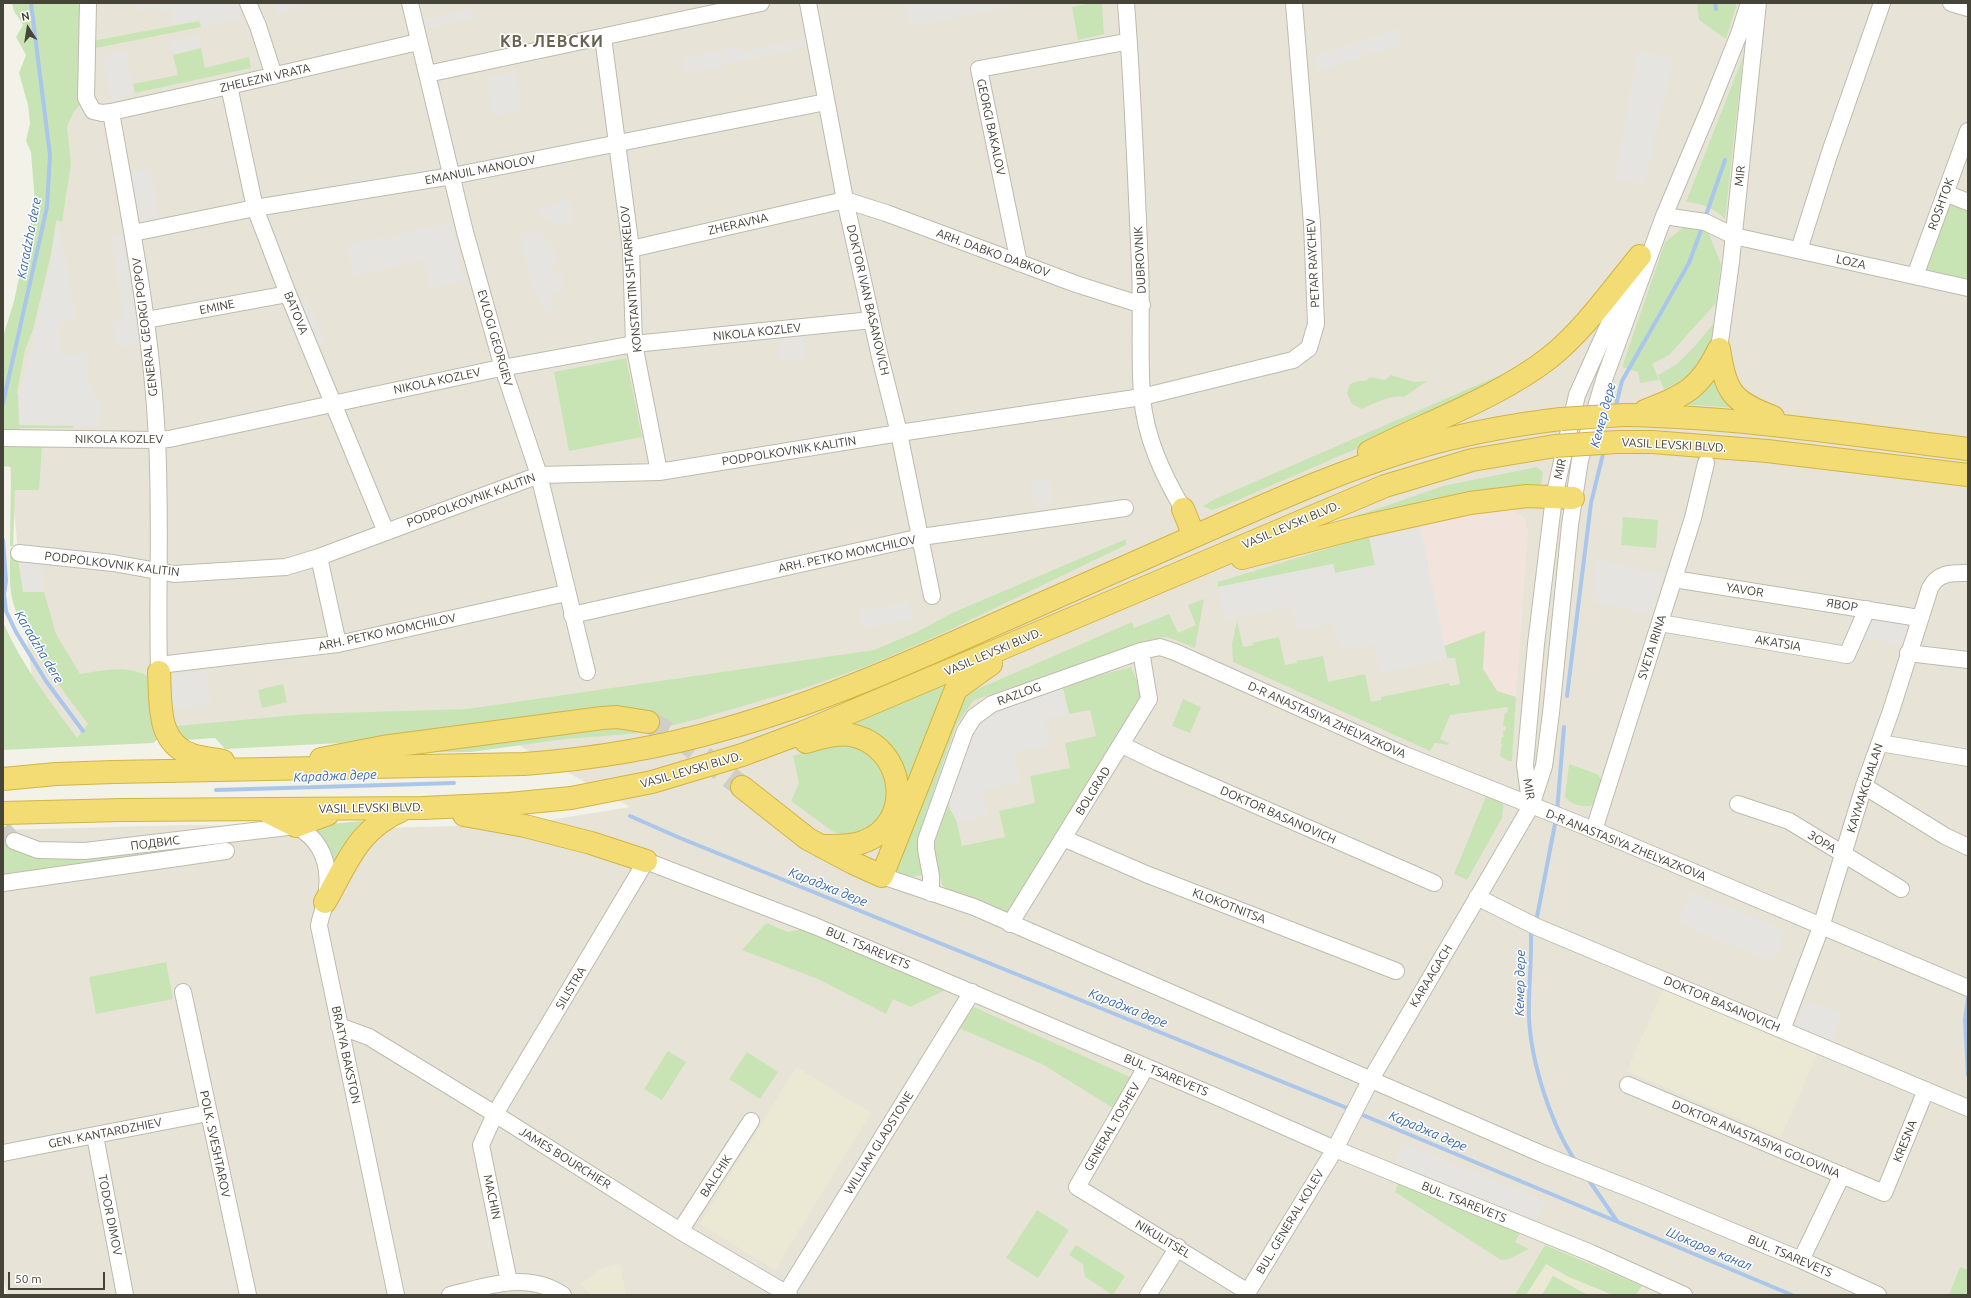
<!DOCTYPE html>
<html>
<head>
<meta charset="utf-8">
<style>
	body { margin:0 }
	#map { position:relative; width:1971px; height:1298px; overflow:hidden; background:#f3f2e9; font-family:Ubuntu,sans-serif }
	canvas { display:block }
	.frame { position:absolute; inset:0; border:4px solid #464338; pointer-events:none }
	.north { position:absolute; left:8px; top:8px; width:40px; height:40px; -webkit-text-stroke:3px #fff; paint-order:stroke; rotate:348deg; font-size:11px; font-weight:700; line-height:16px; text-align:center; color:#464338 }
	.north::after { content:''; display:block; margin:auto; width:14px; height:18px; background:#464338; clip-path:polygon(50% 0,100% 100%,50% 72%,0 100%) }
	.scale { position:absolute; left:8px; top:1272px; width:97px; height:18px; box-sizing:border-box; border:2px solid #464338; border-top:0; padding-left:5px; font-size:12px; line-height:14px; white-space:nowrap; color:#464338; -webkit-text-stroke:3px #fff; paint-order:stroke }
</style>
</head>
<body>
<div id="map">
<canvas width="1971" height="1298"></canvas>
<div class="frame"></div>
<div class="north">N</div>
<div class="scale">50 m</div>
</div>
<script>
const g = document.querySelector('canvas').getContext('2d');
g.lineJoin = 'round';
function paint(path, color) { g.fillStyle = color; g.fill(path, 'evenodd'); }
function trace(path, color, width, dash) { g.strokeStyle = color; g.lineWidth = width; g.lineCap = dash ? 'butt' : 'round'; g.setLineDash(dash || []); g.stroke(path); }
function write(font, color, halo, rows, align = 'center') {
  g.font = font + ' Ubuntu,sans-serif'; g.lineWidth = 3; g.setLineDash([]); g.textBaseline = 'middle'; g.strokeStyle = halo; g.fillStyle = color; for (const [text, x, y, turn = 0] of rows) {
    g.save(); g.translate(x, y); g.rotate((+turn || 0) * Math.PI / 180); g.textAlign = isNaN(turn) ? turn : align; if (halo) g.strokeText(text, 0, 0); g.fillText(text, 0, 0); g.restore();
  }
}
paint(new Path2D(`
	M 68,3 L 1968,3 L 1968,1295 L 7,1295 L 3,1274 L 3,830 L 185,825 L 384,828 L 457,826 L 549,820 L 630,807 L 470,718 L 41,743 L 25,624 L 6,427 Z`), '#e7e4d7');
paint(new Path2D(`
	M 1663,989 L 1817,1055 L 1781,1137 L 1627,1071 Z
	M 796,1067 L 871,1113 L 775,1270 L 700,1224 Z
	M 1545,1245 L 1663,1295 L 1515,1295 Z
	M 620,1264 L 626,1295 L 590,1295 L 581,1284 L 600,1269 Z`), '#ebe8d4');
paint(new Path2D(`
	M 1490,510 L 1513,510 L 1525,518 L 1528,532 L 1516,697 L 1497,691 L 1483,669 L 1485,631 L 1444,646 L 1420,525 Z`), '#f3e3dd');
paint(new Path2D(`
	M 12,3 L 88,3 L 86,98 L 73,113 L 67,127 L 71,164 L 62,222 L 57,220 L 56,222 L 51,254 L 33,330 L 25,350 L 17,393 L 18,394 L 19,425 L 73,426 L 73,428 L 20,428 L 19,431 L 3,429 L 3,337 L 14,301 L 32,217 L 31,212 L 35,204 L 31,152 L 26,141 L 30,123 L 28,105 L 19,73 L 26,55 L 16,37 L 23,25 L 14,11 Z
	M 1091,3 L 1102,3 L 1104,34 L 1078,40 L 1072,7 Z
	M 1697,3 L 1737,3 L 1726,39 L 1699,20 Z
	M 199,21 L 201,27 L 91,49 L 92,41 Z
	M 201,48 L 205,68 L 249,57 L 251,68 L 135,93 L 133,84 L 178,75 L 173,55 Z
	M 1743,57 L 1725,219 C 1713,207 1702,204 1686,202 Z
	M 1945,193 L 1968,202 L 1968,288 L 1915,276 Z
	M 1685,226 L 1698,228 L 1709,234 L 1721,264 L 1716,303 L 1669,355 L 1652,364 L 1659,380 L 1640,383 L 1638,372 L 1622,367 L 1665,242 Z
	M 1719,317 C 1717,326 1717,336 1714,345 C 1706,368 1686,381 1664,389 L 1658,375 L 1677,364 L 1694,347 Z
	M 626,358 L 642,437 L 569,451 L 554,372 Z
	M 1717,363 L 1736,408 L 1679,404 Z
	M 1521,366 L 1402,429 L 1224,506 L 1211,510 L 1203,506 L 1215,499 Z
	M 1391,375 L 1414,382 L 1427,381 L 1404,397 C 1394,393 1373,404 1362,409 L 1352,404 L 1347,393 L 1350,384 L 1358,381 L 1366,381 L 1370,377 L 1385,380 Z
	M 10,446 L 42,446 L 39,490 L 15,490 L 13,546 L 10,546 L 11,467 L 3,466 L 3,447 Z
	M 1537,467 L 1543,472 L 1541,485 L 1342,521 L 1443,486 Z
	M 1623,517 L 1658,520 L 1656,548 L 1621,545 Z
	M 1369,536 L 1375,565 L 1335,573 L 1333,564 L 1218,587 L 1218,582 Z
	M 1126,539 L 1126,545 L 939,635 L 870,665 L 805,688 L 698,719 L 641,733 L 566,739 L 471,752 L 390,753 L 650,717 L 360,742 L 225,749 L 215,738 L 186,740 L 178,733 L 177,726 L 306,714 L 467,709 L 874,650 L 919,631 L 952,613 L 992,596 Z
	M 10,551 L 17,551 L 23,592 L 44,592 L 56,634 L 80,674 C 106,670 128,664 151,678 L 159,738 L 153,743 L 3,750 L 3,622 C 21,664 50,701 77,738 L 88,724 C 64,691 20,637 12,598 C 9,583 10,566 10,551 Z
	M 1204,599 L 1195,648 L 1170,638 L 1163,637 L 974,700 L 956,725 L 917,840 L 923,875 L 911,877 L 897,872 L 895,868 L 964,695 L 1132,622 L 1134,628 L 1169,614 L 1178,633 L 1196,625 L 1188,605 Z
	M 1237,621 L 1243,647 L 1253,645 L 1252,643 L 1279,637 L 1285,665 L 1297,663 L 1297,661 L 1323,656 L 1328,682 L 1365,674 L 1371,702 L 1381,700 L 1381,697 L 1449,683 L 1450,686 L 1460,684 L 1455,658 L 1447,658 L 1444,646 L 1485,631 L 1483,669 L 1497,691 L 1516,697 L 1512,761 L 1509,761 L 1500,756 L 1501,747 L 1503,745 L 1501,744 L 1502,737 L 1504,737 L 1503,731 L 1505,731 L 1506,726 L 1503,726 L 1505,713 L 1507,713 L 1508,707 L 1450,715 L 1440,739 L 1449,743 L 1448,745 L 1435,743 L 1430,751 L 1233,662 L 1232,644 Z
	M 1131,667 L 1143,695 L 1008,912 L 1004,912 L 950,891 L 942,885 L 933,843 L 946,801 L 957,822 L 962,846 L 1005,837 L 999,811 L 1035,803 L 1030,776 L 1070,768 L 1065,743 L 1096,736 L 1090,710 L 1069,714 L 1062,685 Z
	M 283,684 L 287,702 L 262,708 L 258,690 Z
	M 943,685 L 945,689 L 902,799 L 877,735 L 853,722 Z
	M 1183,699 L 1201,707 L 1190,733 L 1172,726 Z
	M 831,739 L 872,753 L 887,780 L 886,803 L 880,818 L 869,828 L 848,837 L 832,831 L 791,801 L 799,783 L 793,756 L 820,747 Z
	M 1569,764 L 1597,774 L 1602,780 L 1596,800 L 1591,806 C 1580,807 1572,805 1565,797 Z
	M 1487,794 L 1504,801 L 1502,818 L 1467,880 L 1454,874 Z
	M 362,821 L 365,824 L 332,883 L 308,826 Z
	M 3,834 L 9,848 L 27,854 L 229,841 L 231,845 L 3,878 Z
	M 766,923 L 788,932 L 815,926 L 956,985 L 910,1007 L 893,999 L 886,1014 L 818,979 L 742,950 Z
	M 166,962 L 173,999 L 96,1014 L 89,977 Z
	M 965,1003 L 1139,1081 L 1121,1113 L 1042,1064 L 952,1025 Z
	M 668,1051 L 686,1062 L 662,1100 L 644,1089 Z
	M 747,1052 L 778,1072 L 760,1099 L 729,1079 Z
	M 1401,1176 L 1515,1222 L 1520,1233 L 1515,1242 L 1529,1249 L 1509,1259 L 1501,1260 L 1395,1192 Z
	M 1037,1210 L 1069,1230 L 1038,1278 L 1006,1258 Z
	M 1076,1245 L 1125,1276 L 1113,1295 L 1085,1277 L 1083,1264 L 1069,1255 Z
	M 1545,1245 L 1642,1286 L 1637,1293 L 1634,1295 L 1613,1295 L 1569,1277 L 1546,1264 L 1526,1295 L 1515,1295 Z
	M 1960,1267 L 1968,1270 L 1968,1295 L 1949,1295 Z
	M 1553,1276 L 1588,1295 L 1542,1295 Z`), '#c8e4b5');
paint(new Path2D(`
	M 136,3 L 235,3 L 242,19 L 202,27 L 201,19 L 173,24 L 170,9 L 158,11 L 157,8 L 138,11 Z
	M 274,3 L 312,3 L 313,4 L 278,14 Z
	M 905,3 L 1029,3 L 910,27 Z
	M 473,9 L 475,18 L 425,29 L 423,20 Z
	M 1398,29 L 1403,44 L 1318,71 L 1313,56 Z
	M 199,35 L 201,47 L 173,54 L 171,41 Z
	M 805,38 L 807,47 L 685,74 L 682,59 L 740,46 L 742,52 Z
	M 126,51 L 128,61 L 126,62 L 135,94 L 121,98 L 122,102 L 112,105 L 103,56 Z
	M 1638,51 L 1674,58 L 1644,184 L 1615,178 Z
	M 515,72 L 522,110 L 494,116 L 486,78 Z
	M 150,169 L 159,218 L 139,222 L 129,173 Z
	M 570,200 L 573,221 L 551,225 L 550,218 L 541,219 L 539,208 L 553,206 L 553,203 Z
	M 56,223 L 60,232 L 77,319 L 57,323 L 63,357 L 87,352 L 88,381 L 100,402 L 100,426 L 19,424 L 19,393 L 31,350 L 52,254 Z
	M 451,223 L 465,281 L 430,287 L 423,260 L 354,276 L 347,245 L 383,237 L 384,240 L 391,239 L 397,237 L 397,234 Z
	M 542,231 L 547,247 L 553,246 L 556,262 L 550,263 L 552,274 L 561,273 L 563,291 L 551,293 L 554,311 L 545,313 L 538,291 L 533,292 L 521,235 Z
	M 124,235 L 140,344 L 116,347 L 112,321 L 124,319 L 111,237 Z
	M 307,299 L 326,343 L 318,348 L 297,303 Z
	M 803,334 L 805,359 L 781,362 L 778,336 Z
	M 1049,478 L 1054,503 L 1035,507 L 1030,482 Z
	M 1420,525 L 1447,658 L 1380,673 L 1374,644 L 1339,651 L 1333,623 L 1298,630 L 1292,606 L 1225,620 L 1218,587 L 1333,564 L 1335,573 L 1375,565 L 1369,536 Z
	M 1597,560 L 1663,574 L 1651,615 L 1592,601 Z
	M 21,562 L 42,564 L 43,592 L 23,592 Z
	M 909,602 L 912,619 L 863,629 L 859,612 Z
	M 1872,615 L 1909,622 L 1902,645 L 1863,638 Z
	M 206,671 L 210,704 L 168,710 L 168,677 Z
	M 1062,685 L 1069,714 L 1045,719 L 1050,745 L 1014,752 L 1020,782 L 982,790 L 988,815 L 957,822 L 946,801 L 972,728 L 989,712 Z
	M 1690,892 L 1786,931 L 1773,962 L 1677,923 Z
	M 1805,1000 L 1842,1014 L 1832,1040 L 1795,1026 Z
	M 1403,1143 L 1544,1201 L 1536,1220 L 1395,1163 Z`), '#e5e4e0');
trace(new Path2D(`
	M 1715,3 L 1716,9
	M 1705,218 L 1725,160
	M 3,403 L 47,207 L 50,155 L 31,3
	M 1615,409 L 1622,381 L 1689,263 L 1703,225
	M 3,540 L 6,581 L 4,594 L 6,611 L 16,632 L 46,681 L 83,731
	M 1567,696 L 1591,503 L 1604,450
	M 216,790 L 454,783
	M 1557,812 L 1564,727
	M 630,816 L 680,838 L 1352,1110
	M 1536,922 L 1556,819
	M 1533,928 L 1531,932 C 1532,961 1528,989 1529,1018 C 1531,1062 1551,1125 1576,1162
	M 1968,998 L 1965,1020 L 1968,1075
	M 1358,1113 L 1792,1295
	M 1588,1179 L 1617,1221`), '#aac6eb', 4);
trace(new Path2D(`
	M 3,828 L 14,841`), '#d0cfc6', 16, [16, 8]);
trace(new Path2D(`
	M 648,722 L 679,737 L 742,787`), '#d0cfc6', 22, [22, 11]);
const minor = new Path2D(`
	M 88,3 L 86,98 L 93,111 L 102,113 L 111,112 C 130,220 152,329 157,440 C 161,517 157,595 159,672
	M 248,3 L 258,26 L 274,76
	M 410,3 L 465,232 L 503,368 L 539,475 L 587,672
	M 808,3 L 845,200 L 880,357 L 899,433 L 932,596
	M 1126,3 C 1133,91 1136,178 1140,266 C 1142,309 1139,354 1142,396 C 1145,437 1163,475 1183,509
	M 1951,3 L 1968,8
	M 603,37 L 631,249 L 634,344 L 659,472
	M 427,74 L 761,3
	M 229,86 L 255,208 L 288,294 L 386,532
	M 111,112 L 229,86 L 418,42
	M 1945,193 L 1968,202
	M 1664,216 L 1705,222 L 1734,236 L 1968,288
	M 133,233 L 255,208 L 452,176 L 826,102
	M 631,249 L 845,200 L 886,213 L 1076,284 L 1142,305
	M 1799,250 L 1829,155 L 1882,3
	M 1019,263 L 979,69 L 1120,43 L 1129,43
	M 1915,276 L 1968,131
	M 146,320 L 288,294
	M 1719,349 L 1731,262 L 1758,3
	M 3,438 L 157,440 L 169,439 L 491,370 L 634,344 L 872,320
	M 19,553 L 113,563 L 174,574 L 286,567 L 319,557 L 539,475 L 659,472 L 899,433 L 1142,397 L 1293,360 L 1309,348 L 1316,324 L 1312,224 L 1294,3
	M 319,557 L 338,644
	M 1674,579 L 1919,618
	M 572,615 L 921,537 L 1125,508
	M 1660,623 L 1847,655 L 1867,609
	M 1908,653 L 1968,660
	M 159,665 L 338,644 L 566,593
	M 1880,743 L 1968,758
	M 1122,745 L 1157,762 L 1434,883
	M 1864,786 L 1945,836 L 1968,847
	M 1530,802 L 1525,765 L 1536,644 L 1554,497 L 1577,395 L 1630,277
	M 1738,804 L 1789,821 L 1901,889
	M 1594,830 L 1693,518 L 1706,463
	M 1063,838 L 1146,874 L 1396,971
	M 14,841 L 38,850 L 85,851 L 296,826 C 325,842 332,870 325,902 C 324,910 320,917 319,926 L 396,1295
	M 882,876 L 974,907 L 1544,1155 L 1643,1194 L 1801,1260 L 1878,1295
	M 3,883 L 226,851
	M 931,893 L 931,876 L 926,849 L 926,840 L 965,731 L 974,717 L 992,704 L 1141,651 L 1160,647 L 1175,652 L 1405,755 L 1594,830 L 1968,988
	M 1477,897 L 1537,927 L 1968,1108
	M 1010,924 L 1149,699 L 1141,651
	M 183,992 L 248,1295
	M 339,1026 L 369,1037 L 495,1114 L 680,1231 L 789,1295
	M 1782,1030 L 1821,927 L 1864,786 L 1891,711 L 1930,588 C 1938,572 1952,573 1968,573
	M 1146,1067 L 1077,1187 L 1248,1292
	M 1628,1085 L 1884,1193 L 1926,1090
	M 95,1136 L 125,1295
	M 3,1153 L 208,1113
	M 680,1231 L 751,1121
	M 1801,1260 L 1842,1175
	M 509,1282 L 481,1145 L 495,1114 L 646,861 L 815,926 L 1215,1096 L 1335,1149 L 1591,1253 L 1684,1295
	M 450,1295 C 489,1286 527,1271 563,1295
	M 785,1295 L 972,992
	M 1148,1295 L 1178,1247
	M 1246,1295 L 1335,1149 L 1371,1079 L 1531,806 L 1544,766 L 1551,713 L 1570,525 L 1580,460 L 1605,377 L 1664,216 L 1709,109 L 1739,34 L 1749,3`);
const highway = new Path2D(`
	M 1719,349 C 1726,392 1731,401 1773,417
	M 1645,411 C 1685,395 1700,389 1719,349
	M 1624,415 C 1740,417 1853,435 1968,449
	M 1617,442 L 1652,442 L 1767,451 L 1968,475
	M 1369,452 C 1426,423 1499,397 1549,358 C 1584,330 1611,291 1640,256
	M 1183,509 L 1194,536
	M 1242,558 L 1361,527 L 1470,503 L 1527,496 L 1573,498
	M 159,672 C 161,703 156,743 192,755 C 202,758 213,759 223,761
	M 806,742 C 820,738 836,733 851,735 C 906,746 915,824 863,842 C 850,847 835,846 821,846
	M 321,759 L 383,747 L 602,718 L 617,717 L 648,722
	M 3,779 L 56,774 L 114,772 L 524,764 C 592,759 660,748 725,729 C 819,703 909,663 998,623 C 1063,594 1129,565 1195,536 C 1274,501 1353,465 1437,442 C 1478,431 1519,424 1561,419
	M 742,787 L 808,839 L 853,863 L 882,876 L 956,689 L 991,664
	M 268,812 L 296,826 L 328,814
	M 3,813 L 122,810 L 423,808 L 509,804 L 571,798 L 652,782 L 742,755 L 804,732 L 1385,486 L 1472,460 L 1555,446
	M 464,815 L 525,826 L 591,843 L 646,861
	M 325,902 C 348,862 357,830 402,810`);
trace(minor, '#bebbac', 18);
trace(highway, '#d2b444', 24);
trace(minor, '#fff', 16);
trace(highway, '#f3dc74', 22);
const highwayBridge = new Path2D(`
	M 1561,419 L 1624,415
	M 1555,446 L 1617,442`);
trace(highwayBridge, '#d2b444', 24, []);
trace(highwayBridge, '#f3dc74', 22);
write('12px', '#464338', '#fff', [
	["ZHELEZNI VRATA",265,78,-13],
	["GEORGI BAKALOV",991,127,78],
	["EMANUIL MANOLOV",480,170,-11],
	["MIR",1740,176,-84],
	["ROSHTOK",1941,204,-70],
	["ZHERAVNA",738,224,-13],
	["ARH. DABKO DABKOV",993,253,20],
	["DUBROVNIK",1140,260,-93],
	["LOZA",1851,262,12],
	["PETAR RAYCHEV",1313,263,-93],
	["KONSTANTIN SHTARKELOV",631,279,-95],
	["DOKTOR IVAN BASANOVICH",868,300,77],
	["EMINE",217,307,-11],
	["BATOVA",296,313,68],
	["GENERAL GEORGI POPOV",145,327,-97],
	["NIKOLA KOZLEV",757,332,-6],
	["EVLOGI GEORGIEV",495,338,74],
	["NIKOLA KOZLEV",437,381,-12],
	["NIKOLA KOZLEV",119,439],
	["VASIL LEVSKI BLVD.",1674,445,3],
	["PODPOLKOVNIK KALITIN",789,451,-9],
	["MIR",1560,469,-78],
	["PODPOLKOVNIK KALITIN",471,500,-20],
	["VASIL LEVSKI BLVD.",1291,525,-23],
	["ARH. PETKO MOMCHILOV",847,554,-12],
	["PODPOLKOVNIK KALITIN",112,564,7],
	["YAVOR",1745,590,9],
	["ЯВОР",1842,605,9],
	["ARH. PETKO MOMCHILOV",387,632,-12],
	["AKATSIA",1778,643,10],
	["SVETA IRINA",1652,647,-72],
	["VASIL LEVSKI BLVD.",993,652,-23],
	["RAZLOG",1019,694,-20],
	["D-R ANASTASIYA ZHELYAZKOVA",1327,720,24],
	["VASIL LEVSKI BLVD.",691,770,-16],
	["KAYMAKCHALAN",1865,788,-72],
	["MIR",1529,789,80],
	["BOLGRAD",1093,791,-58],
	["VASIL LEVSKI BLVD.",371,808,-1],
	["DOKTOR BASANOVICH",1278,815,24],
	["ЗОРА",1822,842,32],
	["ПОДВИС",155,843,-7],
	["D-R ANASTASIYA ZHELYAZKOVA",1626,845,22],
	["KLOKOTNITSA",1229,906,21],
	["BUL. TSAREVETS",868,948,23],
	["KARAAGACH",1431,976,-59],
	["SILISTRA",571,988,-59],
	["DOKTOR BASANOVICH",1722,1004,23],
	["BRATYA BAKSTON",346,1055,78],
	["BUL. TSAREVETS",1166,1075,23],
	["GENERAL TOSHEV",1112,1127,-60],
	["GEN. KANTARDZHIEV",105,1133,-11],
	["DOKTOR ANASTASIYA GOLOVINA",1756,1139,23],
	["KRESNA",1905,1141,-68],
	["WILLIAM GLADSTONE",879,1143,-58],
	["POLK. SVESHTAROV",215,1144,78],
	["JAMES BOURCHIER",565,1158,32],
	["BALCHIK",716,1176,-57],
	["MACHIN",492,1197,78],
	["BUL. TSAREVETS",1464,1202,22],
	["TODOR DIMOV",110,1215,79],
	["BUL. GENERAL KOLEV",1290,1222,-59],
	["NIKULITSEL",1163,1239,31],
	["BUL. TSAREVETS",1790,1256,23]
]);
write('italic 13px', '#3869ab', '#fff', [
	["Karadzha dere",29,238,-79],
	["Кемер дере",1603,415,-75],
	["Karadzha dere",39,647,59],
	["Караджа дере",335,776,-2],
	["Караджа дере",828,887,22],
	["Кемер дере",1520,983,-89],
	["Караджа дере",1128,1008,22],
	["Караджа дере",1428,1131,23],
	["Шокаров канал",1709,1249,23]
]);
g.letterSpacing = '1px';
write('bold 16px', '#686250', '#fff', [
	["КВ. ЛЕВСКИ",552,42]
]);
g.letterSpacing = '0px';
</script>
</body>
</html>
